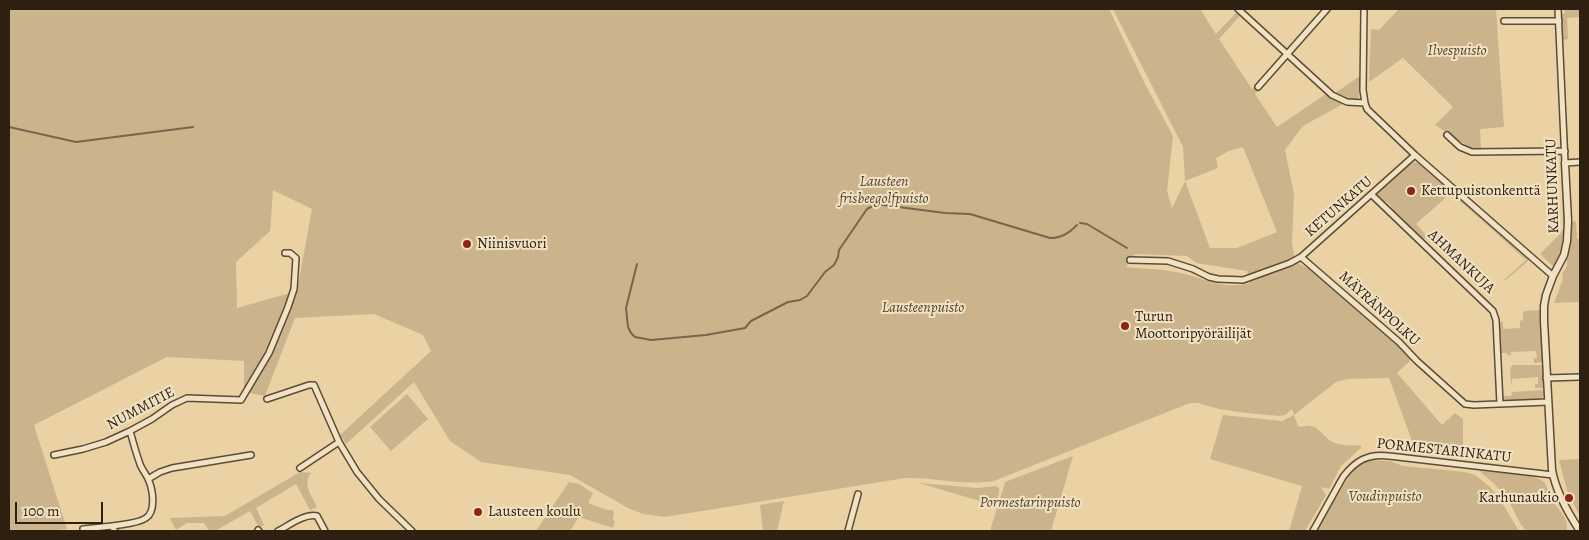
<!DOCTYPE html>
<html>
<head>
<meta charset="utf-8">
<style>
	body { margin:0 }
	#map { position:relative; width:1589px; height:540px; overflow:hidden; background:#ebd2a5; font-family:Alegreya,serif }
	canvas { display:block }
	.frame { position:absolute; inset:0; border:10px solid #2d2010; pointer-events:none }
	.scale { position:absolute; left:15px; top:502px; width:88px; height:22px; box-sizing:border-box; border:2px solid #2d2010; border-top:0; padding-left:6px; font-size:15px; line-height:18px; white-space:nowrap; color:#2d2010; -webkit-text-stroke:4px #f2e2c4; paint-order:stroke }
</style>
</head>
<body>
<div id="map">
<canvas width="1589" height="540"></canvas>
<div class="frame"></div>
<div class="scale">100 m</div>
</div>
<script>
const g = document.querySelector('canvas').getContext('2d');
g.lineJoin = 'round';
function paint(path, color) { g.fillStyle = color; g.fill(path, 'evenodd'); }
function trace(path, color, width, dash) { g.strokeStyle = color; g.lineWidth = width; g.lineCap = dash ? 'butt' : 'round'; g.setLineDash(dash || []); g.stroke(path); }
function write(font, color, halo, rows, align = 'center') {
  g.font = font + ' Alegreya,serif'; g.lineWidth = 4; g.setLineDash([]); g.textBaseline = 'middle'; g.strokeStyle = halo; g.fillStyle = color; for (const [text, x, y, turn = 0] of rows) {
    g.save(); g.translate(x, y); g.rotate((+turn || 0) * Math.PI / 180); g.textAlign = isNaN(turn) ? turn : align; if (halo) g.strokeText(text, 0, 0); g.fillText(text, 0, 0); g.restore();
  }
}
paint(new Path2D(`
	M 9,9 L 1109,9 L 1145,84 L 1173,136 L 1167,191 L 1172,208 L 1185,181 L 1183,147 L 1113,9 L 1200,9 L 1216,34 L 1236,13 L 1240,16 L 1219,39 L 1252,89 L 1259,82 L 1263,86 L 1255,94 L 1277,127 L 1326,94 L 1336,101 L 1343,104 L 1303,126 L 1285,150 L 1294,194 L 1292,243 L 1295,262 L 1314,271 L 1401,347 L 1412,359 L 1397,373 L 1442,425 L 1455,413 L 1463,419 L 1463,449 L 1468,457 L 1415,449 L 1389,378 L 1347,379 L 1336,382 L 1294,415 L 1298,426 C 1303,428 1305,425 1310,426 C 1318,427 1321,433 1326,437 C 1334,446 1350,446 1361,445 L 1361,448 L 1341,466 L 1329,489 L 1321,487 L 1326,495 L 1305,531 L 1289,531 L 1302,486 L 1210,459 L 1223,415 L 1282,421 L 1294,415 L 1292,409 L 1285,415 L 1279,416 L 1246,413 L 1219,409 L 1198,403 L 1190,403 L 994,481 C 964,486 935,477 905,478 L 665,517 L 643,514 L 628,508 L 570,475 L 481,462 L 450,441 L 414,382 L 346,444 L 340,435 L 431,351 L 423,335 L 374,314 L 295,318 L 265,396 L 244,392 L 244,361 L 167,357 L 34,425 L 67,529 L 56,530 L 57,531 L 9,531 ZM 1243,147 L 1277,232 L 1237,248 L 1210,248 L 1185,181 L 1218,168 L 1216,158 L 1229,151 ZM 273,190 L 312,209 L 297,291 L 237,308 L 236,262 L 270,231 ZM 1135,254 L 1187,256 L 1196,263 L 1247,271 L 1250,283 C 1223,290 1206,279 1181,273 C 1163,269 1144,269 1126,267 Z
	M 1399,9 L 1496,9 L 1504,127 L 1480,129 L 1481,150 L 1469,147 L 1435,125 L 1453,107 L 1403,58 L 1369,82 L 1371,29 L 1379,30 Z
	M 1564,9 L 1580,9 L 1580,17 L 1567,18 L 1568,39 L 1563,40 L 1562,14 L 1565,13 Z
	M 1360,76 L 1359,98 C 1350,101 1342,99 1335,93 Z
	M 1561,156 L 1562,157 C 1563,182 1572,250 1554,267 L 1540,254 L 1559,235 L 1563,229 Z
	M 1415,162 L 1421,164 L 1528,259 L 1528,261 L 1506,280 L 1504,280 L 1526,260 L 1451,193 L 1416,224 L 1426,235 L 1425,239 L 1422,240 L 1405,224 L 1405,220 L 1403,223 L 1392,210 L 1391,206 L 1387,202 C 1381,202 1378,199 1377,192 L 1410,164 Z
	M 1576,221 L 1577,239 L 1580,239 L 1580,302 L 1554,303 L 1563,279 L 1562,274 L 1567,266 C 1566,252 1572,237 1571,222 Z
	M 1540,310 L 1542,362 L 1534,363 L 1534,358 L 1537,358 L 1536,351 L 1511,352 L 1511,355 L 1507,355 L 1507,353 L 1501,353 L 1500,322 L 1503,322 L 1503,329 L 1520,328 L 1520,321 L 1523,320 L 1523,313 L 1525,311 Z
	M 1513,365 L 1542,365 L 1544,388 L 1535,388 L 1535,384 L 1538,384 L 1538,377 L 1512,379 L 1511,386 L 1510,368 Z
	M 1542,390 L 1544,391 L 1544,395 L 1540,400 L 1508,401 L 1503,399 L 1502,393 L 1503,396 L 1511,396 L 1512,392 Z
	M 407,394 L 428,419 L 391,451 L 370,427 Z
	M 1073,456 L 1051,531 L 990,531 L 1005,482 Z
	M 1580,459 L 1580,517 L 1567,490 L 1559,460 Z
	M 1368,460 L 1390,461 L 1403,466 L 1465,472 L 1475,475 L 1489,486 L 1497,495 L 1519,531 L 1316,531 L 1354,468 Z
	M 1479,471 C 1493,472 1537,473 1545,483 C 1549,490 1550,498 1555,504 C 1561,512 1568,519 1567,529 L 1565,531 L 1526,531 C 1518,521 1517,517 1512,507 C 1504,492 1492,481 1479,471 Z
	M 300,472 L 311,473 C 302,484 312,496 317,507 L 310,510 L 296,484 L 256,508 L 264,525 L 259,528 L 250,511 L 215,531 L 209,531 L 204,523 L 187,523 L 176,530 L 170,518 L 225,516 Z
	M 569,482 L 579,484 L 593,493 L 588,503 L 607,510 L 612,510 L 614,512 L 613,519 L 615,522 L 613,528 L 579,517 L 570,531 L 536,531 Z
	M 919,483 L 977,488 L 996,486 L 999,488 C 1000,493 997,501 993,505 Z
	M 784,501 L 777,531 L 763,531 L 760,505 Z`), '#cbb48c');
trace(new Path2D(`
	M 9,127 L 76,142 L 193,127
	M 1080,223 L 1087,224 L 1127,248
	M 637,264 L 626,308 L 628,327 L 631,333 L 635,337 L 651,340 L 706,335 L 745,328 L 751,321 L 788,302 L 800,300 L 807,296 L 825,272 L 834,265 L 838,257 L 839,250 L 867,209 L 875,205 L 883,205 L 945,213 L 970,214 L 1050,238 C 1062,238 1069,233 1077,225`), '#78664b', 2);
const minor = new Path2D(`
	M 1238,9 L 1332,95 L 1347,102 L 1365,103
	M 1364,9 L 1363,90 L 1365,103 L 1367,109 L 1415,155 L 1553,276
	M 1558,9 L 1565,163 L 1580,162
	M 1504,21 L 1559,21
	M 1258,87 L 1327,9
	M 1447,135 L 1460,147 L 1472,152 L 1565,151
	M 1415,155 L 1301,257 L 1399,342 L 1417,361 L 1465,404 L 1474,405 L 1548,402
	M 1372,195 L 1493,311 L 1496,320 L 1500,404
	M 1130,260 L 1168,261 L 1193,269 L 1209,277 L 1218,279 L 1243,280 L 1290,263 L 1301,257
	M 1546,378 L 1580,377
	M 267,399 L 309,385 L 314,385 L 339,442 L 357,472 L 379,499 L 412,531
	M 54,455 L 83,449 L 106,442 L 130,431 L 152,419 L 172,405 L 187,398 L 241,400 L 269,353 L 288,307 L 294,289 L 296,258 L 290,253 L 285,253
	M 300,468 L 339,442
	M 148,479 L 160,472 L 172,468 L 251,455
	M 83,529 L 112,526
	M 258,530 L 259,531
	M 115,531 L 112,526 C 123,524 137,524 146,518 C 156,511 153,491 149,481 C 147,475 142,470 140,464 C 136,453 133,442 130,431
	M 278,531 C 288,526 305,513 317,516 L 325,531
	M 848,531 L 858,494
	M 1313,531 L 1343,477 C 1355,461 1368,453 1389,456 L 1553,475`);
const tertiary = new Path2D(`
	M 1565,163 L 1568,221 L 1567,241 L 1564,255 L 1553,276 L 1546,295 L 1544,306 L 1544,321 L 1552,470 C 1556,492 1568,513 1580,531`);
trace(minor, '#5c4c35', 8);
trace(tertiary, '#5c4c35', 9);
trace(minor, '#f2e2c4', 5);
trace(tertiary, '#f2e2c4', 6);
for (const [x, y, r, color] of [
	[1411,191,5,"#8f2418"],
	[467,244,5,"#8f2418"],
	[1125,326,5,"#8f2418"],
	[1569,498,5,"#8f2418"],
	[478,512,5,"#8f2418"]
]) { const dot = new Path2D(); dot.arc(x, y, r, 0, 2 * Math.PI); g.fillStyle = color; g.fill(dot); trace(dot, '#f2e2c4', 2); }
write('italic 15px', '#54452f', '#f2e2c4', [
	["Ilvespuisto",1457,51],
	["Lausteen",884,182],
	["frisbeegolfpuisto",884,199],
	["Lausteenpuisto",923,308],
	["Voudinpuisto",1385,497],
	["Pormestarinpuisto",1030,503]
]);
write('15px', '#2d2010', '#f2e2c4', [
	["KARHUNKATU",1553,186,-92],
	["KETUNKATU",1339,207,-41],
	["AHMANKUJA",1461,262,43],
	["MÄYRÄNPOLKU",1379,309,42],
	["NUMMITIE",141,409,-28],
	["PORMESTARINKATU",1444,451,6]
]);
write('15px', '#2d2010', '#f2e2c4', [
	["Kettupuistonkenttä",1421,191],
	["Niinisvuori",477,244],
	["Turun",1135,317],
	["Moottoripyöräilijät",1135,334],
	["Karhunaukio",1559,498,"right"],
	["Lausteen koulu",488,512]
], 'left');
</script>
</body>
</html>
